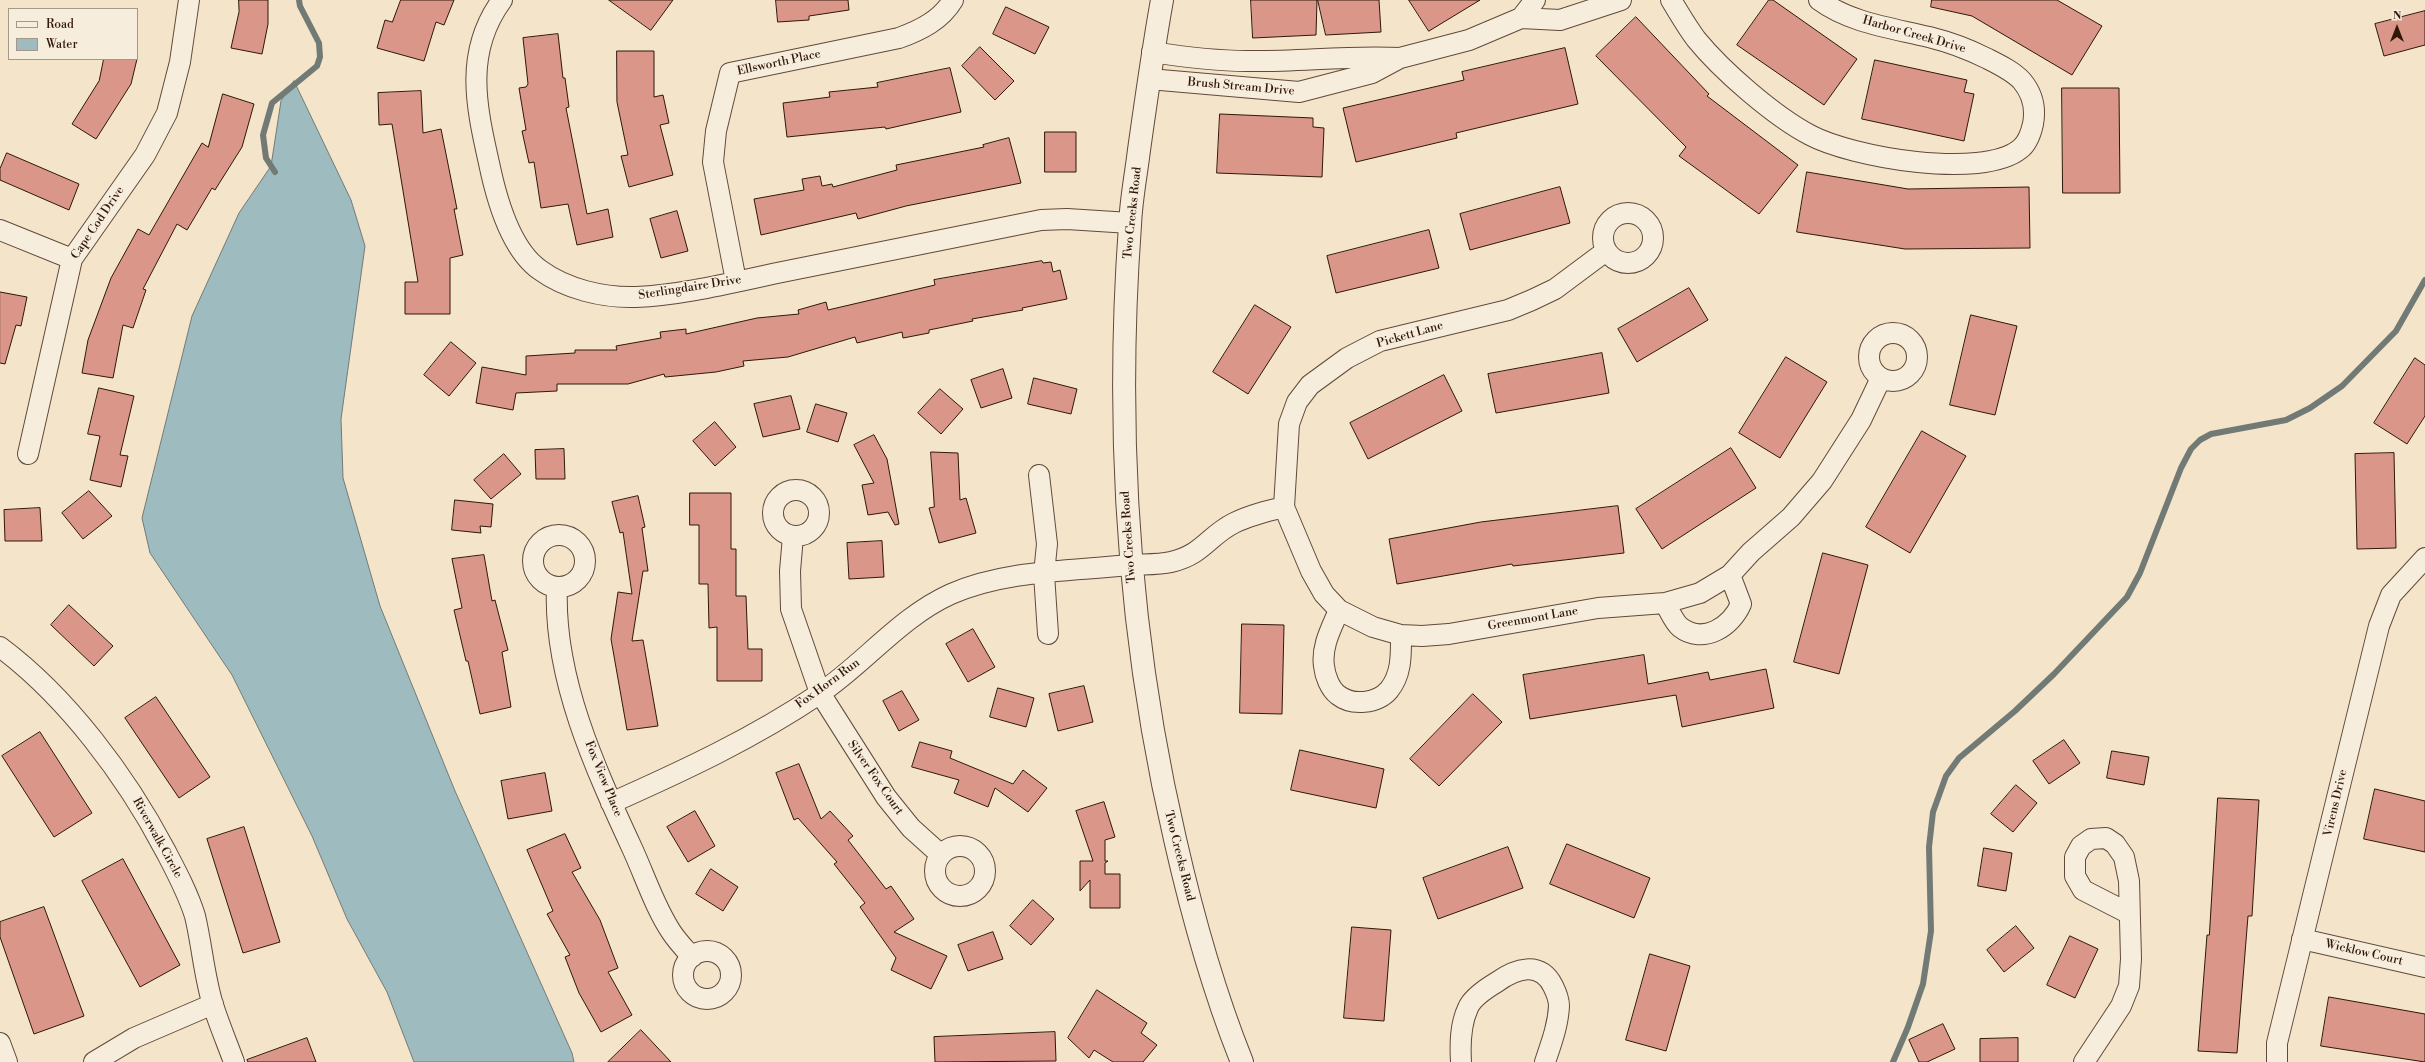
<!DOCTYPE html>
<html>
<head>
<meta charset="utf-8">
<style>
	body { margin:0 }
	#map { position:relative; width:2425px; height:1062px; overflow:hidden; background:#f3e4ca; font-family:"Libre Bodoni",serif }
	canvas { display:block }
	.legend { position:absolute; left:8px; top:8px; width:130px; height:52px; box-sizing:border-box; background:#f7eddd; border:1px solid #a79788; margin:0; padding:5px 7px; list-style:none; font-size:12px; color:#301709 }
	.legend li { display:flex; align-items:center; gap:8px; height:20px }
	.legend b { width:20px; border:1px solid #a79788 }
	.north { position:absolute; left:2377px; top:8px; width:40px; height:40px; -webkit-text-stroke:3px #f7eddd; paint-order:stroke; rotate:0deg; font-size:11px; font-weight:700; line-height:16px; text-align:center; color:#301709 }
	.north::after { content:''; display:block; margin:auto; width:14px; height:18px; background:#301709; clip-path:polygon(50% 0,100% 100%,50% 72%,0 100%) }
</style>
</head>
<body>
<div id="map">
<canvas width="2425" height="1062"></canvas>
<ul class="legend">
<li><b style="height:5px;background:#f7eddd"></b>Road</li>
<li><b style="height:11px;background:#9ebcbf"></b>Water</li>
</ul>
<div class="north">N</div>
</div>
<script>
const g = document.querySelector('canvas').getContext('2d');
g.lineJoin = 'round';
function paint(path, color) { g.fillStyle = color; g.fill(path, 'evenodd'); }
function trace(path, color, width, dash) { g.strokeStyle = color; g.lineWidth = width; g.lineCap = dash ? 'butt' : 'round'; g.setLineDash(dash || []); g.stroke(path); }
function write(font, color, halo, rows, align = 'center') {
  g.font = font + ' "Libre Bodoni",serif'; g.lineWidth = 3; g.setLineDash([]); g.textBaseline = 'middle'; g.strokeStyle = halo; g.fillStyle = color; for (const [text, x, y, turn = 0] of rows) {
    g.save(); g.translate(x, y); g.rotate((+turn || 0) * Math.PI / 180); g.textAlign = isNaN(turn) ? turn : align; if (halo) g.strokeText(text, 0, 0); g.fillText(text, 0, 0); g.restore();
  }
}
const water = new Path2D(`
	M 294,81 L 351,200 L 365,246 L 341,419 L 343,478 L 380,606 L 455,791 L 572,1053 L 574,1062 L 414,1062 L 387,992 L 347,919 L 312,836 L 232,675 L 150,553 L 142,518 L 192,316 L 239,213 L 271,166 L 281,101 Z`);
paint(water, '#9ebcbf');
trace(water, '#727a76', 1);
trace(new Path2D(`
	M 275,172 L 266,158 L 263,135 L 272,103 L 317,66 L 320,57 L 319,43 L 300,6 L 299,0
	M 1893,1062 L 1908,1027 L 1923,984 L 1931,931 L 1929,847 L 1933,812 L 1946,776 L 1959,758 L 2015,711 L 2054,674 L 2127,597 L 2140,573 L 2181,468 L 2191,449 L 2200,440 L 2211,434 L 2286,420 L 2310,408 L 2342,386 L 2396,331 L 2425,280`), '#727a76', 6);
const building = new Path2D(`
	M 239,0 L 268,0 L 268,24 L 262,54 L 231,48 L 239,12 Z
	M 401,0 L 454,0 L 444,25 L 436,22 L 424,61 L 377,48 L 385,20 L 392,22 Z
	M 609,0 L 673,0 L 651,30 Z
	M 776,0 L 848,0 L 849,10 L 809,16 L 809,20 L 778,22 Z
	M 1251,0 L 1317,0 L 1316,35 L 1253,38 Z
	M 1318,0 L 1379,0 L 1381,32 L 1326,35 Z
	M 1409,0 L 1480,0 L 1429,31 Z
	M 1769,0 L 1773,0 L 1857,59 L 1824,105 L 1737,45 Z
	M 1932,0 L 2057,0 L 2102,26 L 2072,75 L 1972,16 L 1931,7 Z
	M 1006,7 L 1049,27 L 1035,54 L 993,34 Z
	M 2425,11 L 2425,45 L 2384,56 L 2375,24 Z
	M 1636,17 L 1709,94 L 1707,96 L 1798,165 L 1759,214 L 1679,156 L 1686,147 L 1596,56 Z
	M 558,34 L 563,78 L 565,78 L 569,107 L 566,108 L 587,214 L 608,209 L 613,237 L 577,245 L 568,204 L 541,208 L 534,162 L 529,163 L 522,131 L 526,130 L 519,88 L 526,87 L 528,84 L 523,38 Z
	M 980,47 L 1014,81 L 995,100 L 962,66 Z
	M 1565,48 L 1578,104 L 1456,133 L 1457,138 L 1356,162 L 1343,108 L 1464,80 L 1462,72 Z
	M 617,51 L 654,51 L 654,97 L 663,95 L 669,123 L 660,125 L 673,175 L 629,187 L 621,156 L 628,155 L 617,102 Z
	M 104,59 L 137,59 L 131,84 L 96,139 L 72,124 L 99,81 Z
	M 1875,60 L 1967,80 L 1964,92 L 1974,94 L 1964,141 L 1862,119 Z
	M 950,68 L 961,112 L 886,129 L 885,127 L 787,137 L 783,103 L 830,97 L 829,92 L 878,87 L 877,83 Z
	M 2062,88 L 2119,88 L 2120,193 L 2063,193 Z
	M 421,91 L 423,133 L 441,129 L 457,209 L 454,209 L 463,255 L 450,258 L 450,314 L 405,314 L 405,282 L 418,282 L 392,124 L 379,125 L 378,93 Z
	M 223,94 L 254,104 L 242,147 L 215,190 L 212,188 L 187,230 L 177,224 L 143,289 L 146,290 L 133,328 L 123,325 L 113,378 L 82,373 L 88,340 L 111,278 L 138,229 L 149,235 L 202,143 L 208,147 Z
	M 1220,114 L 1313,118 L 1313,127 L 1324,128 L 1322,177 L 1217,173 Z
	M 1045,132 L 1076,132 L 1076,172 L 1045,172 Z
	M 1009,138 L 1021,183 L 906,206 L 858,219 L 856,213 L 761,235 L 754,199 L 804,190 L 802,179 L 820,176 L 822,186 L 832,184 L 833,187 L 897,170 L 896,165 L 984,147 L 983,145 Z
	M 7,153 L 79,184 L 69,210 L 0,180 L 0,169 Z
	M 1807,172 L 1908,189 L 2029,187 L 2030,248 L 1905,249 L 1797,232 Z
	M 1560,187 L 1570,223 L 1470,250 L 1460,214 Z
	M 677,211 L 688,251 L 661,258 L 650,219 Z
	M 1429,230 L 1439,268 L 1336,293 L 1327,256 Z
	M 1042,261 L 1043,263 L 1051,262 L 1053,272 L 1060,270 L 1067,299 L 1022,308 L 1023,310 L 972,319 L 973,321 L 929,330 L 929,333 L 903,338 L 902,332 L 857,343 L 855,337 L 788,357 L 743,361 L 744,366 L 716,372 L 665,377 L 664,374 L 628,384 L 557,384 L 557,391 L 516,393 L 513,410 L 476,403 L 482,367 L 526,375 L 526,356 L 575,353 L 575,350 L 617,350 L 616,346 L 661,338 L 660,332 L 686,329 L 686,334 L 757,318 L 799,314 L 798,310 L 826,302 L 828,310 L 935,285 L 934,280 Z
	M 1689,288 L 1708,320 L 1637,362 L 1618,329 Z
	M 0,292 L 27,297 L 21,326 L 16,325 L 5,364 L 0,363 Z
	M 1255,305 L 1291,327 L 1248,394 L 1213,372 Z
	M 1971,315 L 2017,326 L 1995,415 L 1950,405 Z
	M 451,342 L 476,363 L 449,396 L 424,375 Z
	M 1602,353 L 1609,393 L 1496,413 L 1488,374 Z
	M 1786,357 L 1827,382 L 1780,458 L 1739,433 Z
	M 2415,358 L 2425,365 L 2425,416 L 2407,444 L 2374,423 Z
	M 1003,369 L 1012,398 L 981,408 L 971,380 Z
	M 1444,375 L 1462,411 L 1368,459 L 1350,423 Z
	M 1034,378 L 1077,389 L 1071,414 L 1028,404 Z
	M 99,388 L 134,396 L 120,455 L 128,456 L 121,487 L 90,480 L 100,436 L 88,434 Z
	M 940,389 L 963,409 L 941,434 L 918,413 Z
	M 791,396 L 800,429 L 763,437 L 754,404 Z
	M 816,404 L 847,413 L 838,442 L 807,432 Z
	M 715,422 L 736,447 L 715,466 L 693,441 Z
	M 1922,431 L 1966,456 L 1910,553 L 1866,527 Z
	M 874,435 L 887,459 L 899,524 L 895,525 L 888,512 L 868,515 L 862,485 L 874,483 L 854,445 Z
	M 1731,448 L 1756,488 L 1662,549 L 1636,509 Z
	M 564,449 L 565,479 L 536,479 L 535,450 Z
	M 931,452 L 958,453 L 960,500 L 966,498 L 976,533 L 939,543 L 929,508 L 934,507 Z
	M 2394,453 L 2396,548 L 2357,549 L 2355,454 Z
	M 504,454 L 521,474 L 491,499 L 474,480 Z
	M 89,491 L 112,516 L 83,539 L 62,513 Z
	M 690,493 L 731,493 L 731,549 L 736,549 L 736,596 L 746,596 L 748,649 L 762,649 L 762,681 L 717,681 L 717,627 L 709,628 L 708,584 L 699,584 L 699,525 L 690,525 Z
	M 638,496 L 645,527 L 642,528 L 648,571 L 643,571 L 632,641 L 643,640 L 658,726 L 627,730 L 611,639 L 618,592 L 632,594 L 623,532 L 620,533 L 612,502 Z
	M 455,500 L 493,504 L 491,527 L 480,526 L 481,533 L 452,530 Z
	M 1618,506 L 1624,553 L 1513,566 L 1512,564 L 1397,584 L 1389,539 L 1481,522 Z
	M 40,508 L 42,541 L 5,541 L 4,510 Z
	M 882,541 L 884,577 L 849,579 L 847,543 Z
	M 1823,553 L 1868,565 L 1839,674 L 1794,662 Z
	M 484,555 L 492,601 L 495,600 L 508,650 L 502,652 L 511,707 L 480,714 L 468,661 L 466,661 L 454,610 L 462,608 L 452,559 Z
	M 69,605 L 113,646 L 94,666 L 51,625 Z
	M 1242,624 L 1284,625 L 1282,714 L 1240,713 Z
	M 973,629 L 995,667 L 968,682 L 946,644 Z
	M 1644,655 L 1648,684 L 1708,672 L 1710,680 L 1766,669 L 1774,708 L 1682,727 L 1676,695 L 1530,719 L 1523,675 Z
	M 1084,686 L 1093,722 L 1058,731 L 1049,694 Z
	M 998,688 L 1034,698 L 1026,727 L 990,717 Z
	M 902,691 L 919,720 L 899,731 L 883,701 Z
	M 1473,694 L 1502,722 L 1439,786 L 1410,759 Z
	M 156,697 L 210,777 L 179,798 L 125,718 Z
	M 40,732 L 92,813 L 54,837 L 2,756 Z
	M 2064,740 L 2080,763 L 2049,784 L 2033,761 Z
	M 920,742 L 952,751 L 950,758 L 1013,784 L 1023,770 L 1047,788 L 1028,812 L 995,788 L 988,807 L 954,793 L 959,780 L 912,767 Z
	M 1300,750 L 1384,769 L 1376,808 L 1291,790 Z
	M 2112,751 L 2149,757 L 2144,785 L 2107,778 Z
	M 799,764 L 821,819 L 830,811 L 853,836 L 848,840 L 886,889 L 891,886 L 914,919 L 894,932 L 947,956 L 931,989 L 891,970 L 896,958 L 860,907 L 865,903 L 834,864 L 837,862 L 798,818 L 794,820 L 776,773 Z
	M 545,773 L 552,811 L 508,819 L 501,781 Z
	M 2016,785 L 2037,803 L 2013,832 L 1991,814 Z
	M 2375,789 L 2425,801 L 2425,852 L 2364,839 Z
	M 2218,798 L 2259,800 L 2252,916 L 2248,916 L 2237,1053 L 2198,1051 L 2207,935 L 2209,935 Z
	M 1104,802 L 1115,837 L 1105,840 L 1105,861 L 1108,861 L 1105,863 L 1105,874 L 1120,874 L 1120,908 L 1090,908 L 1090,880 L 1080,891 L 1080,861 L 1093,861 L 1076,811 Z
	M 695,811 L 715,846 L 688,862 L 667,827 Z
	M 244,827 L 280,942 L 243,953 L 207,839 Z
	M 565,834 L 581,868 L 572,872 L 600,920 L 618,968 L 608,972 L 632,1015 L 601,1032 L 579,993 L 565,957 L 570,955 L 547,914 L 553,911 L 527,850 Z
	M 1567,844 L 1650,878 L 1634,918 L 1550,884 Z
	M 1508,847 L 1523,888 L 1438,919 L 1423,878 Z
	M 1984,848 L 2012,853 L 2006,891 L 1978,886 Z
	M 123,859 L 180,965 L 140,987 L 82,881 Z
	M 711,869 L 738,887 L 723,911 L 696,894 Z
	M 1033,900 L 1054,919 L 1031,945 L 1010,926 Z
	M 44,907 L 84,1016 L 34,1034 L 0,937 L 0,922 Z
	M 2016,926 L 2034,948 L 2004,972 L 1987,950 Z
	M 1352,927 L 1391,930 L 1384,1021 L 1344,1018 Z
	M 993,932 L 1003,959 L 968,971 L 958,945 Z
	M 2070,936 L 2098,949 L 2075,998 L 2047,985 Z
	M 1650,954 L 1690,966 L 1666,1051 L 1626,1040 Z
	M 1097,990 L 1147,1023 L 1141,1033 L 1157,1045 L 1143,1062 L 1113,1062 L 1094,1050 L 1089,1058 L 1068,1038 Z
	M 2329,997 L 2425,1014 L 2425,1062 L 2321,1046 Z
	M 1943,1024 L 1955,1049 L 1927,1062 L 1919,1062 L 1909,1040 Z
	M 641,1030 L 671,1062 L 608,1062 Z
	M 1055,1032 L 1056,1061 L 935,1062 L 934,1037 Z
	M 307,1038 L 316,1062 L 248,1062 L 247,1060 Z
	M 2018,1038 L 2018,1062 L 1980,1062 L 1980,1039 Z`);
paint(building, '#d99689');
trace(building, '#301709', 1);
const minor = new Path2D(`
	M 502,0 C 464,52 476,105 489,163 C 496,197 510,249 540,270 C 566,289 603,298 636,297 C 685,295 738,281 787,271 C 871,254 956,237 1041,220 L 1067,219 L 1130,223
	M 1671,0 C 1679,13 1687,27 1696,39 C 1722,71 1774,116 1810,135 C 1851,157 1982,180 2020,149 C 2028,143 2031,133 2033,124 C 2036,108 2032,93 2022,81 C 2013,71 1998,64 1986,58 C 1968,49 1949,42 1929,37 C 1892,28 1850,23 1819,0
	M 1521,18 L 1535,0
	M 1152,52 C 1184,57 1215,61 1247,61 C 1298,62 1349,55 1400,58
	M 1149,79 L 1299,92 L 1372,73 L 1400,58 L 1469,40 L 1521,18 L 1560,20 L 1621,0
	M1603 238a25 25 0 1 1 50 0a25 25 0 1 1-50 0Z
	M 0,230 L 72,259
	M 1606,251 L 1555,289 L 1532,300 L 1508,310 L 1380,341 L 1347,358 L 1310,385 L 1297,402 L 1289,424 L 1284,507 L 1311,571 L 1324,594 L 1339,610 L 1373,627 L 1401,635 L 1422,636 L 1449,634 L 1598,608 L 1665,603 L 1700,593 L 1730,575 L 1751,552 L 1791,517 L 1822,481 L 1861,420 L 1881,378
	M 736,281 L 713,162 L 716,131 L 730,73 L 899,38 C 921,30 941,20 953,0
	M1869 357a24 24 0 1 1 48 0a24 24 0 1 1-48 0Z
	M 28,454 L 72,259 L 145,155 L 167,113 L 180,62 L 189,0
	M 1039,475 L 1047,544 L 1044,574 L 1048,634
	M773 513a23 23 0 1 1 46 0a23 23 0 1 1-46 0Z
	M533 561a26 26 0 1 1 52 0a26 26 0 1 1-52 0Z
	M 793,536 L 790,571 L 791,609 L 820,693 L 886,797 L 911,828 L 941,855
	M 557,587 C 553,677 595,768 632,848 C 645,876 655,908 672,933 C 678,942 685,949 692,957
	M 1665,603 C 1669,610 1674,622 1680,627 C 1703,645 1731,627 1741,604 L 1730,575
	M 1339,610 C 1332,627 1321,646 1324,666 C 1325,676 1330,689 1338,695 C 1352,706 1377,704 1389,690 C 1402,674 1401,654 1401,635
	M 0,647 C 67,697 126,776 165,850 C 176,871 188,893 195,916 C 202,945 204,976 213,1005 C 219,1024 227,1043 234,1062
	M 611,803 C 683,771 754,738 819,694 C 864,664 900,617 951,594 C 1005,570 1072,571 1129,565 C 1143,564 1158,565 1171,562 C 1204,554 1208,536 1234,523 C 1250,515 1267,511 1284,507
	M935 871a25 25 0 1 1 50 0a25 25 0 1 1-50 0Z
	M 2302,939 L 2425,967
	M683 975a24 24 0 1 1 48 0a24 24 0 1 1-48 0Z
	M 0,1043 L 7,1062
	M 94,1062 L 134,1038 L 213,1004
	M 1461,1062 C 1460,1044 1460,1025 1468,1008 C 1472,998 1487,988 1497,982 C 1515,969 1540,960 1553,986 C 1556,992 1559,1000 1559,1006 C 1558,1026 1551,1044 1545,1062
	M 2084,1062 L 2121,1006 L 2129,986 L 2131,959 L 2129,881 L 2124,857 L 2115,844 L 2106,838 L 2091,839 L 2081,846 L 2075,857 L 2075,876 L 2083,890 L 2128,913
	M 2277,1062 L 2277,1043 L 2379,626 L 2391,595 L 2425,558`);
const tertiary = new Path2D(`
	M 1162,0 C 1153,50 1146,100 1139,150 C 1136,175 1131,200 1130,225 C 1115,432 1128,637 1175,839 C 1192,914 1213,990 1242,1062`);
trace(minor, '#614a39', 22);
trace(tertiary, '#614a39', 24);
trace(minor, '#f7eddd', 20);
trace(tertiary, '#f7eddd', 22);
write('12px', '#301709', '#f7eddd', [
	["Harbor Creek Drive",1914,35,16],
	["Ellsworth Place",779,63,-12],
	["Brush Stream Drive",1241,87,5],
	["Two Creeks Road",1133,213,-84],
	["Cape Cod Drive",98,223,-56],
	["Sterlingdaire Drive",690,288,-9],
	["Pickett Lane",1410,335,-16],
	["Two Creeks Road",1129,537,-94],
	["Greenmont Lane",1533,619,-10],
	["Fox Horn Run",828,684,-36],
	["Silver Fox Court",875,778,55],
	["Fox View Place",603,779,68],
	["Virens Drive",2336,803,-77],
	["Riverwalk Circle",157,838,61],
	["Two Creeks Road",1179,856,76],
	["Wicklow Court",2364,953,13]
]);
</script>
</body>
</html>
